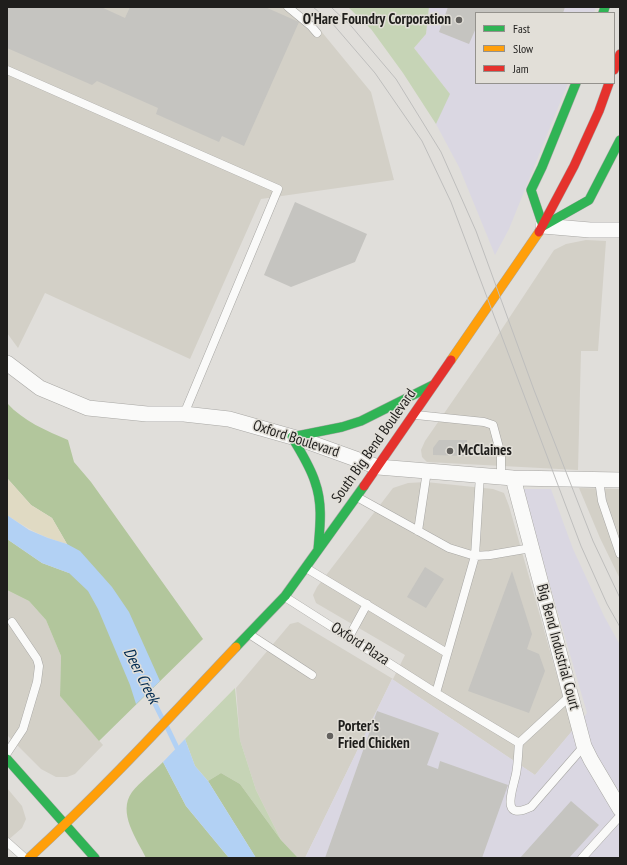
<!DOCTYPE html>
<html>
<head>
<meta charset="utf-8">
<style>
	body { margin:0 }
	#map { position:relative; width:627px; height:865px; overflow:hidden; background:#e0deda; font-family:"PT Sans Narrow",sans-serif }
	canvas { display:block }
	.frame { position:absolute; inset:0; border:8px solid #1f1e1c; pointer-events:none }
	.legend { position:absolute; left:475px; top:12px; width:140px; height:72px; box-sizing:border-box; background:#e2dfd8; border:1px solid #94928d; margin:0; padding:5px 7px; list-style:none; font-size:12px; color:#1f1e1c }
	.legend li { display:flex; align-items:center; gap:8px; height:20px }
	.legend b { width:20px; border:1px solid #94928d }
</style>
</head>
<body>
<div id="map">
<canvas width="627" height="865"></canvas>
<div class="frame"></div>
<ul class="legend">
<li><b style="height:5px;background:#30b455"></b>Fast</li>
<li><b style="height:5px;background:#ff9f0a"></b>Slow</li>
<li><b style="height:5px;background:#e5322d"></b>Jam</li>
</ul>
</div>
<script>
const g = document.querySelector('canvas').getContext('2d');
g.lineJoin = 'round';
function paint(path, color) { g.fillStyle = color; g.fill(path, 'evenodd'); }
function trace(path, color, width, dash) { g.strokeStyle = color; g.lineWidth = width; g.lineCap = dash ? 'butt' : 'round'; g.setLineDash(dash || []); g.stroke(path); }
function write(font, color, halo, rows, align = 'center') {
  g.font = font + ' "PT Sans Narrow",sans-serif'; g.lineWidth = 3; g.setLineDash([]); g.textBaseline = 'middle'; g.strokeStyle = halo; g.fillStyle = color; for (const [text, x, y, turn = 0] of rows) {
    g.save(); g.translate(x, y); g.rotate((+turn || 0) * Math.PI / 180); g.textAlign = isNaN(turn) ? turn : align; if (halo) g.strokeText(text, 0, 0); g.fillText(text, 0, 0); g.restore();
  }
}
paint(new Path2D(`
	M 7,7 L 293,7 L 321,31 L 371,92 L 394,180 L 261,199 L 190,359 L 45,293 L 18,348 L 7,333 Z
	M 586,240 L 606,241 L 598,351 L 581,351 L 578,470 L 427,462 L 422,457 L 421,450 L 425,441 L 492,344 L 554,250 L 566,244 Z
	M 426,482 L 493,489 L 504,493 L 509,506 L 559,683 L 574,729 L 535,775 L 392,679 L 305,858 L 298,858 L 281,840 L 256,790 L 240,740 L 236,688 L 290,624 L 298,622 L 393,679 L 405,655 L 316,603 L 313,595 L 317,587 L 393,488 L 408,483 Z
	M 579,488 L 620,489 L 620,579 L 600,538 Z
	M 7,590 L 29,601 L 46,620 L 61,656 L 60,696 L 103,745 L 75,774 L 67,777 L 56,777 L 41,769 L 7,735 Z
	M 7,788 L 22,806 L 26,819 L 22,828 L 7,841 Z`), '#d3d0c7');
paint(new Path2D(`
	M 429,7 L 596,7 L 594,13 L 476,13 L 476,83 L 568,83 L 509,229 L 495,255 L 459,167 L 436,124 L 449,93 L 414,48 L 426,34 Z
	M 522,489 L 551,489 L 573,549 L 604,616 L 620,645 L 620,858 L 305,858 L 392,679 L 535,775 L 587,713 Z`), '#dad7e2');
paint(new Path2D(`
	M 348,7 L 429,7 L 426,34 L 414,48 L 450,94 L 436,124 L 403,73 L 371,29 Z
	M 235,688 L 240,740 L 256,790 L 281,840 L 240,784 L 221,773 L 208,781 L 195,766 L 185,739 Z`), '#c6d4b6');
paint(new Path2D(`
	M 7,403 C 23,421 47,431 68,440 L 74,462 L 91,482 L 203,639 L 99,741 L 60,696 L 61,656 L 46,620 L 29,601 L 7,590 L 7,539 L 42,563 L 69,573 L 67,544 L 52,518 L 31,505 L 7,478 Z
	M 163,762 L 186,806 L 229,858 L 146,858 C 137,839 117,813 132,792 C 139,783 154,771 163,762 Z
	M 221,773 L 240,784 L 281,840 L 298,858 L 256,858 L 208,781 Z`), '#b2c69c');
paint(new Path2D(`
	M 7,478 L 31,505 L 52,518 L 67,544 C 42,537 28,529 7,515 Z`), '#e0dac3');
paint(new Path2D(`
	M 7,515 L 29,530 L 48,538 L 67,544 L 80,551 L 112,587 L 129,612 L 160,681 L 136,704 L 130,685 L 98,609 L 88,591 L 69,573 L 42,563 L 7,539 Z
	M 185,739 L 195,766 L 208,781 L 256,858 L 229,858 L 186,806 L 163,762 Z`), '#b2d1f4');
trace(new Path2D(`
	M 147,688 L 162,718
	M 167,727 L 180,754`), '#b2d1f4', 5);
paint(new Path2D(`
	M 7,7 L 101,7 L 125,18 L 130,7 L 265,7 L 299,22 L 244,146 L 222,136 L 219,142 L 156,114 L 158,108 L 97,81 L 92,85 L 7,48 Z
	M 448,7 L 565,7 L 563,13 L 476,13 L 476,28 L 469,44 L 439,32 Z
	M 295,202 L 367,234 L 355,262 L 291,287 L 264,275 Z
	M 439,440 L 467,440 L 467,456 L 433,455 L 433,448 Z
	M 425,567 L 444,579 L 426,608 L 407,597 Z
	M 512,571 L 532,634 L 527,649 L 539,654 L 545,671 L 529,713 L 468,691 Z
	M 377,711 L 439,733 L 427,765 L 438,769 L 440,761 L 508,785 L 482,858 L 325,858 Z
	M 571,801 L 599,825 L 569,858 L 520,858 Z`), '#c5c4c0');
const lane = new Path2D(`
	M 288,7 L 311,26 L 317,33
	M 7,70 L 278,189 L 184,414
	M 416,415 L 484,422 L 493,425 L 501,455 L 501,477
	M 599,480 L 602,501 L 620,554
	M 357,497 L 449,548 L 475,556 L 490,555 L 531,548
	M 418,531 L 427,471
	M 306,568 L 447,653
	M 285,597 L 436,693 L 519,743 L 571,695
	M 249,634 L 312,675
	M 349,637 L 367,604
	M 436,693 L 475,556 L 480,475
	M 519,743 C 518,753 518,764 516,774 C 513,789 499,822 531,807 L 584,746
	M 7,753 L 23,729 L 37,682 L 39,666 L 37,659 L 12,622
	M 7,842 L 25,858
	M 582,858 L 620,816`);
const street = new Path2D(`
	M 543,226 L 590,230 L 620,230
	M 7,363 L 40,388 L 88,408 L 147,414 L 184,414 L 229,419 L 303,440 L 378,467 L 513,478 L 620,480
	M 513,478 L 584,746 L 591,760 L 620,809`);
const fast = new Path2D(`
	M 603,13 L 605,7
	M 543,226 L 531,190 L 542,167 L 576,83
	M 543,226 L 589,200 L 620,140
	M 318,550 C 320,527 323,504 315,482 C 310,466 300,451 292,437 L 342,427 L 361,421 L 433,385
	M 236,647 L 285,596 L 364,486
	M 7,759 L 95,858`);
const slow = new Path2D(`
	M 451,360 L 539,232
	M 29,858 C 102,791 168,719 236,647`);
const jam = new Path2D(`
	M 614,70 L 620,54
	M 539,232 L 574,166 L 599,111 L 609,83
	M 364,486 L 451,360`);
trace(lane, '#a8a7a4', 9);
trace(street, '#a8a7a4', 16);
trace(fast, '#a8a7a4', 10);
trace(slow, '#a8a7a4', 10);
trace(jam, '#a8a7a4', 10);
trace(lane, '#fafaf9', 8);
trace(street, '#fafaf9', 15);
trace(fast, '#30b455', 9);
trace(slow, '#ff9f0a', 9);
trace(jam, '#e5322d', 9);
trace(new Path2D(`
	M 313,7 L 332,23 L 375,73 L 422,141 L 451,202 L 581,546 L 607,604 L 620,627
	M 331,7 L 352,27 L 396,79 L 441,152 L 476,231 L 534,390 L 593,541 L 620,598`), '#bebebd', 1);
for (const [x, y, r, color] of [
	[459,20,4,"#63615e"],
	[450,451,4,"#63615e"],
	[330,736,4,"#63615e"]
]) { const dot = new Path2D(); dot.arc(x, y, r, 0, 2 * Math.PI); g.fillStyle = color; g.fill(dot); trace(dot, '#e2dfd8', 1.5); }
write('bold 15px', '#1f1e1c', '#e2dfd8', [
	["O'Hare Foundry Corporation",451,20,"right"],
	["McClaines",458,451],
	["Porter's",338,727],
	["Fried Chicken",338,744]
], 'left');
write('15px', '#1f1e1c', '#e2dfd8', [
	["Oxford Boulevard",296,439,18],
	["South Big Bend Boulevard",374,446,-55],
	["Oxford Plaza",360,644,33],
	["Big Bend Industrial Court",558,647,75]
]);
write('italic 16px', '#002a51', '#e2dfd8', [
	["Deer Creek",141,676,63]
]);
</script>
</body>
</html>
